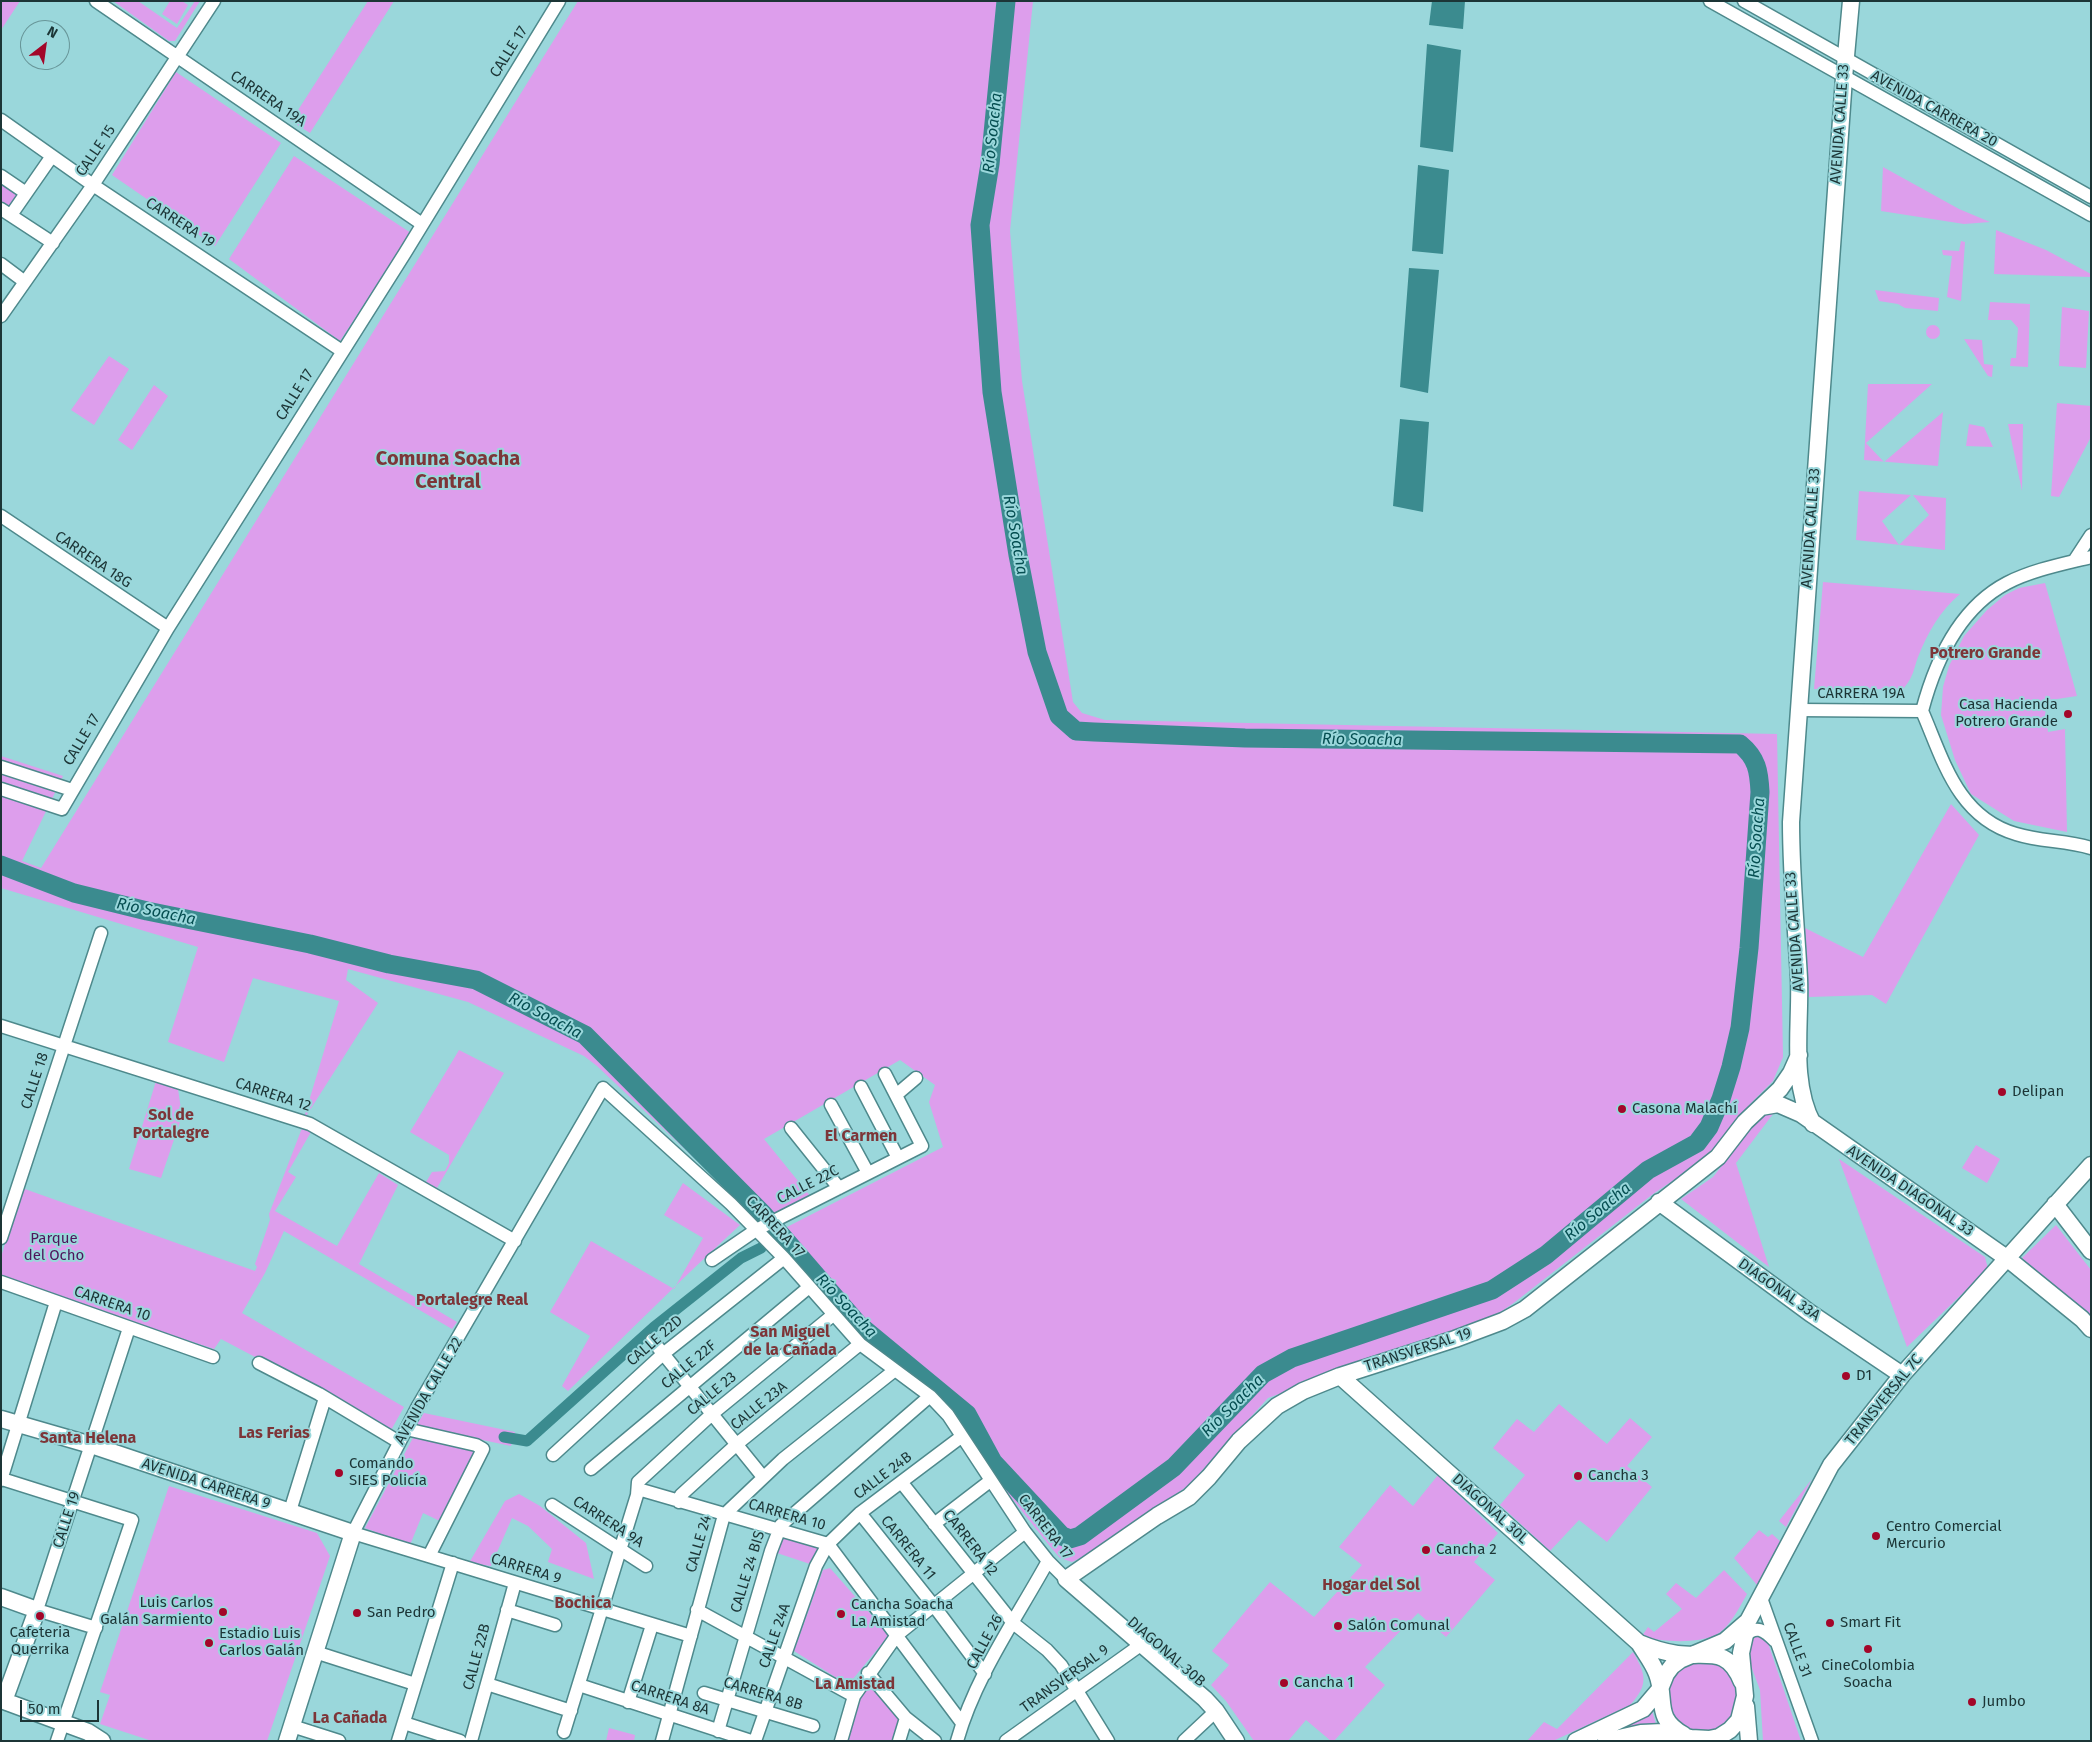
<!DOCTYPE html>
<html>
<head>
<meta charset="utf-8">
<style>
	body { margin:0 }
	#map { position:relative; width:2092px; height:1742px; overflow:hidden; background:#9ad7db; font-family:"Fira Sans",sans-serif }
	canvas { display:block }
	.frame { position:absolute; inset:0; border:2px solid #1c3536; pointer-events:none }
	.north { position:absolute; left:20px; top:20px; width:50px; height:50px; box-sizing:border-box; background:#9ad7db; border:1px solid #689699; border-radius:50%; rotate:30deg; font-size:14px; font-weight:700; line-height:20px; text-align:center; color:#1c3536 }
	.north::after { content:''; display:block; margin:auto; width:18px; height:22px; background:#a30629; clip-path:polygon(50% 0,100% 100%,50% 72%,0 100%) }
	.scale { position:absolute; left:20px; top:1700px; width:79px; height:22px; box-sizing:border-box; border:2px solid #1c3536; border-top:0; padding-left:6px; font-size:15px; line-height:18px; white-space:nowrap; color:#1c3536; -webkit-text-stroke:4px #9ad7db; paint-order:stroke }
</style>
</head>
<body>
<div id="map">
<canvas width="2092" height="1742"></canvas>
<div class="frame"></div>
<div class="north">N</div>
<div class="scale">50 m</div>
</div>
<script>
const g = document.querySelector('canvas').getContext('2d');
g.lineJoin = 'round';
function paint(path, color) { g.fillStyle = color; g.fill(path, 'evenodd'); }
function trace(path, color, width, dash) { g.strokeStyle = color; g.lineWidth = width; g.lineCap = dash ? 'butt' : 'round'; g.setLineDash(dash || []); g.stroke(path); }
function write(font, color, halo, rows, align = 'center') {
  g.font = font + ' "Fira Sans",sans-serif'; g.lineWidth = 4; g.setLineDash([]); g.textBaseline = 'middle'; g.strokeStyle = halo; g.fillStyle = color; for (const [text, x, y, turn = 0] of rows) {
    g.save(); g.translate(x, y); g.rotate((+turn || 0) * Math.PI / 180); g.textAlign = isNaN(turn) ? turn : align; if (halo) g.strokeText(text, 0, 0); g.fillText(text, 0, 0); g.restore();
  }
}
paint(new Path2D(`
	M 1,1 L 20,1 L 1,30 Z
	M 113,1 L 138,1 L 177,28 L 195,1 L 200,1 L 175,41 L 169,41 Z
	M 170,1 L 182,1 L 188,5 L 177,24 L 162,14 Z
	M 368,1 L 394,1 L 310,133 L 291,121 Z
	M 578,1 L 1033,1 L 1010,231 L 1022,381 L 1073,702 L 1082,713 L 1105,720 L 1777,734 L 1783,1057 L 1773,1081 L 1750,1104 L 1724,1141 L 1699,1163 L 1653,1194 L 1515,1302 L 1498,1314 L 1268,1398 L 1189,1485 L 1096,1550 L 1072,1562 L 1060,1558 L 1048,1544 L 980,1458 L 945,1403 L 864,1340 L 758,1218 L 597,1066 L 584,1056 L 468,1002 L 348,969 L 346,980 L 378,1003 L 303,1121 L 339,1001 L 253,978 L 224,1062 L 168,1042 L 198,947 L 1,888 L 1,756 L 63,776 L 22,861 L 41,868 ZM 900,1060 L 935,1085 L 929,1102 L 943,1147 L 787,1227 L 781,1224 L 772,1214 L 811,1197 L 764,1139 Z
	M 176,72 L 281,143 L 215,246 L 112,175 Z
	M 294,156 L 411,233 L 340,341 L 229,259 Z
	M 1883,167 L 1959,209 L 1990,222 L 1964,224 L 1881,211 Z
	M 1,183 L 18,194 L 10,209 L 1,203 Z
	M 1996,230 L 2046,250 L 2091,274 L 2091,277 L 1994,274 Z
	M 1961,241 L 1965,242 L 1961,301 L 1947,297 L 1952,256 L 1943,255 L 1942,250 L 1959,251 Z
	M 1875,290 L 1939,298 L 1938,311 L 1905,308 L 1898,304 L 1879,301 Z
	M 1990,302 L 2030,304 L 2028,367 L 2010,366 L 2011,358 L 2016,358 L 2018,328 L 2011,320 L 1988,320 Z
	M 2062,307 L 2089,311 L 2086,368 L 2059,366 Z
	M1926 332a7 7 0 1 1 14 0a7 7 0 1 1-14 0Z
	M 1964,339 L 1982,340 L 1984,364 L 1993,365 L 1992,377 L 1988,376 Z
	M 109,356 L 129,369 L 94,425 L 71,410 Z
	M 1868,384 L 1932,384 L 1866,443 L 1884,462 L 1943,412 L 1938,466 L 1864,460 Z
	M 154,385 L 168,396 L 132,450 L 118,440 Z
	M 2057,403 L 2091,406 L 2091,437 L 2059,497 L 2051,496 Z
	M 1969,424 L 1984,427 L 1993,447 L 1966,446 Z
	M 2008,424 L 2023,424 L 2022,491 Z
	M 1859,491 L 1911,495 L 1882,521 L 1899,545 L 1929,515 L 1913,495 L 1946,498 L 1945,550 L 1856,540 Z
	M 1823,582 L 1960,594 C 1940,611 1928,632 1918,657 C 1913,671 1914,676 1903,689 L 1814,689 Z
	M 2045,583 L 2077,696 L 2044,701 L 2048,732 L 2065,729 L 2067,832 L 2014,821 L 1971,794 L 1955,760 L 1941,715 L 1943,687 L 1949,666 L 1964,636 L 1987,610 L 2005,595 L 2019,588 Z
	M 1951,804 L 1979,835 L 1886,1004 L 1872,995 L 1809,997 L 1805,928 L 1863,957 Z
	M 459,1050 L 504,1073 L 437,1188 L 426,1182 L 432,1172 L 445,1171 L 449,1163 L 449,1155 L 410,1132 Z
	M 156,1081 L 178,1089 L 182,1116 L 161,1178 L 129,1169 Z
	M 1766,1110 L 1773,1114 L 1736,1163 L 1769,1267 L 1681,1199 L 1713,1177 Z
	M 302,1128 L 311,1132 L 288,1172 L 296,1177 L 275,1211 L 337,1246 L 379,1173 L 398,1185 L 359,1264 L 457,1322 L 452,1329 L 284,1231 L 265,1273 L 242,1313 L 404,1407 L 390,1432 L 327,1395 L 221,1339 L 214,1349 L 1,1279 L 1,1257 L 22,1188 L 255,1271 L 257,1267 L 255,1264 L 270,1220 L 269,1214 Z
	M 1976,1145 L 2000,1159 L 1987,1183 L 1962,1168 Z
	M 1839,1159 L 1985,1257 L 1988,1269 L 1907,1347 Z
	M 683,1183 L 740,1225 C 681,1279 625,1336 568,1391 L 562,1386 L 590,1336 L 550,1312 L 591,1241 L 674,1289 L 703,1238 L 664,1215 Z
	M 2056,1225 L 2091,1270 L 2091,1318 L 2022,1258 Z
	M 1559,1404 L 1607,1444 L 1630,1418 L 1652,1437 L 1627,1466 L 1652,1487 L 1607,1542 L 1579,1520 L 1550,1551 L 1500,1505 L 1525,1475 L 1493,1448 L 1517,1419 L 1534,1432 Z
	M 424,1413 L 515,1432 L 511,1446 L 416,1426 Z
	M 415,1434 L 482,1449 L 444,1523 L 423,1513 L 410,1545 L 365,1528 Z
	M 1438,1475 L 1498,1533 L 1474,1562 L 1495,1580 L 1446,1637 L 1418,1613 L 1365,1667 L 1385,1685 L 1334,1741 L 1331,1741 L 1306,1720 L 1288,1741 L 1254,1741 L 1226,1701 L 1211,1685 L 1229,1665 L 1212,1651 L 1270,1582 L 1314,1617 L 1362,1565 L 1339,1547 L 1390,1485 L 1413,1506 Z
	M 1812,1479 L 1786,1527 L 1779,1521 Z
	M 169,1486 L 317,1533 L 330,1556 L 267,1741 L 152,1741 L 100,1724 L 110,1695 L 100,1692 Z
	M 519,1494 L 540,1506 L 586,1543 L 594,1579 L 548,1562 L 552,1549 L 528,1526 L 512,1518 L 491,1566 L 469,1563 L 505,1501 Z
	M 778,1530 L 828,1544 L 816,1566 L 771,1551 Z
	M 1759,1530 L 1768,1537 L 1772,1534 L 1781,1542 L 1757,1585 L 1734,1558 Z
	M 830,1568 L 889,1635 L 848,1685 L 794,1651 L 823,1570 Z
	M 1724,1570 L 1747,1594 C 1739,1608 1730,1627 1716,1635 C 1697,1644 1660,1642 1642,1636 L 1648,1627 L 1654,1632 L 1682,1609 L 1666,1594 L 1676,1583 L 1696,1598 Z
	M 1754,1634 L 1768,1643 L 1801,1741 L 1763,1741 L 1760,1690 L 1751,1666 L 1749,1640 Z
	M 1633,1652 C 1645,1673 1650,1684 1630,1705 L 1553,1741 L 1527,1741 L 1544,1722 L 1557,1729 Z
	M1667 1696a36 36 0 1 1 72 0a36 36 0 1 1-72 0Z
	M 868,1681 L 899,1718 L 893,1741 L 846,1741 L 858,1697 Z
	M 1652,1711 L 1656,1724 L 1621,1730 Z
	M 609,1728 L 635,1735 L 634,1741 L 606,1741 Z`), '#dd9eec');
paint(new Path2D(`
	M 1432,1 L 1465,1 L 1463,29 L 1429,25 Z
	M 1427,44 L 1461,50 L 1453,152 L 1420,147 Z
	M 1418,165 L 1449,170 L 1443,254 L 1412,251 Z
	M 1409,268 L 1439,270 L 1428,393 L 1400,387 Z
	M 1400,419 L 1429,422 L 1423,512 L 1393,506 Z`), '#3b8b8f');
trace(new Path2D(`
	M 504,1437 L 527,1441 L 654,1327 L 741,1258 L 761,1248`), '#3b8b8f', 11);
trace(new Path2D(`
	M 1,865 L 74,893 L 147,911 L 310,944 L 389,964 L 476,980 L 585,1035 L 763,1214 L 858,1324 L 967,1414 L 993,1462 L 1062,1536 L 1070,1539 L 1080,1536 L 1174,1467 L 1263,1374 L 1292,1358 L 1492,1290 L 1546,1255 L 1648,1170 L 1697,1143 L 1709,1127 L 1721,1099 L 1731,1067 L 1740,1028 L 1749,948 L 1760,792 C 1759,771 1757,758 1740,744 L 1245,738 L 1094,732 L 1076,731 L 1059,716 L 1037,652 L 1018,555 L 992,392 L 980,225 L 990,164 L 1006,1`), '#3b8b8f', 19);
const minor = new Path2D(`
	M 96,1 L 422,224
	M 1710,1 L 2091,215
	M 1744,1 L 2091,197
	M 1,120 L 93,185 L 342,351
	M 1,176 L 26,193
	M 1,209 L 53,243
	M 11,215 L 52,156
	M 1,264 L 25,282
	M 1,316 L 93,185 L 214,1
	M 1,516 L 168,628
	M 2074,561 L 2091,535
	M 1799,710 L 1922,711
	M 1922,711 C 1935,662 1959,608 2007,583 C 2032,570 2063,564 2091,557
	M 1922,711 C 1943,759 1957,817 2016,834 C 2041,842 2066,840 2091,848
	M 1,767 L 72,790
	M 1,789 L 62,809 L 168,628 L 405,253 L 559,1
	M 1,1026 L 310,1124 L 515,1241
	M 861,1087 L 898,1158
	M 896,1095 L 916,1078
	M 831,1105 L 868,1173
	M 791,1128 L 839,1188
	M 1,1238 L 101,933
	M 712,1260 L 756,1230 L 922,1146 L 885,1074
	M 1,1282 L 213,1357
	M 652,1340 L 763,1477
	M 259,1363 L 319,1394 L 399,1442
	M 406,1429 L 476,1445 L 483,1449 L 429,1556
	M 553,1455 L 663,1354 L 784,1258
	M 591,1469 L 808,1288
	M 2,1479 L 132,1520 L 57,1741
	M 1,1480 L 56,1302
	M 902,1483 L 1013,1623 L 1047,1650 L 1061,1665 L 1108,1741
	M 638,1489 L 828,1544 L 962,1723
	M 679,1502 L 681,1495 L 737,1444 L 860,1344
	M 552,1505 L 646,1566
	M 290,1511 L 325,1398
	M 860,1513 L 934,1606 L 985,1674
	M 934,1524 L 990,1481
	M 1761,1598 L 1812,1741
	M 507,1610 L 555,1625
	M 697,1610 L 854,1696
	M 96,1628 L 37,1610 L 129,1328
	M 691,1636 L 353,1533 L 418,1406 L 603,1088 L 731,1204 L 784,1258 L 860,1344 L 930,1396 L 948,1415 L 1025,1532 L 1048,1561 L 1066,1579
	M 1744,1637 C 1756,1624 1764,1630 1775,1641
	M 315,1652 L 415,1684
	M 868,1673 L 906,1718 L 935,1741
	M 487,1684 L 571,1711
	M 579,1685 L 751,1741
	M 704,1693 L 813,1726
	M 628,1702 L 652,1625
	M 404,1723 L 460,1741
	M 292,1726 L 339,1741
	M 718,1731 L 771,1551 L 781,1525 L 930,1396
	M 564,1732 L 637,1495 L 638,1482 L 712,1414 L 833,1315
	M 398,1741 L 453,1563
	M 471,1741 L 515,1583
	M 662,1741 L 724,1515 L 783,1459 L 895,1370
	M 755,1741 L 816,1566 L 828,1544 L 860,1513 L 961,1437
	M 841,1741 L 854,1696 L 897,1635 L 1025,1532
	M 899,1741 L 906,1718
	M 957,1741 C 975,1677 1016,1619 1048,1561
	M 1006,1741 L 1142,1644
	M 1184,1741 L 1216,1711`);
const major = new Path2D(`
	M 1761,1107 L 1778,1104 L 1801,1114 L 2008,1259 L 2082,1319 L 2091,1329
	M 1813,1124 C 1790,1082 1801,1024 1799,978 C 1796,926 1791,875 1791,822 L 1844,78 L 1851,1
	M 1659,1202 L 1810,1313 L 1902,1375
	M 2055,1204 L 2091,1251
	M 1340,1376 L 1639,1643 C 1645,1653 1653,1663 1657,1674 C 1667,1700 1653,1718 1684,1735
	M 1,1419 L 91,1445 L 353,1533 L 287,1741
	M 1,1597 L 37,1610 L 4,1701 L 88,1732 L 102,1741
	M 1639,1643 C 1651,1648 1664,1652 1677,1654 C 1707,1658 1727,1645 1742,1682
	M 1746,1706 L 1749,1741
	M 1236,1741 L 1216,1711 L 1205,1699 L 1066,1579 L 1157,1516 L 1189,1497 L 1209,1477 L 1239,1441 L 1277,1406 L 1303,1391 L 1340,1376 L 1455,1339 L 1503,1321 L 1525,1309 L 1718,1157 L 1745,1122 L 1780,1089 L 1791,1073 L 1799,1055
	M 1576,1741 L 1643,1709 L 1660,1689 L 1666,1674 L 1672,1666 L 1680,1660 L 1725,1641 L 1748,1621
	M 1606,1741 L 1641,1733 L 1663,1732 L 1691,1738 L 1709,1739 L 1719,1737 L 1730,1730 L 1739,1720 L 1745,1696 L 1741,1653 L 1748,1621 L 1831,1465 L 1902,1375 L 2091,1165`);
trace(minor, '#4e898c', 15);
trace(major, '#4e898c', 19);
trace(minor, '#fff', 12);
trace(major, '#fff', 16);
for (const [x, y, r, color] of [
	[2068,714,5,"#a30629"],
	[2002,1092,5,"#a30629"],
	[1622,1109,5,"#a30629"],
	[1846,1376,5,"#a30629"],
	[339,1473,5,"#a30629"],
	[1578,1476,5,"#a30629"],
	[1876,1536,5,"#a30629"],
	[1426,1550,5,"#a30629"],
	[223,1612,5,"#a30629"],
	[357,1613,5,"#a30629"],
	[841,1614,5,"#a30629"],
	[40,1616,5,"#a30629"],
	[1830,1623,5,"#a30629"],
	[1338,1626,5,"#a30629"],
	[209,1643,5,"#a30629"],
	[1868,1649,5,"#a30629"],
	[1284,1683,5,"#a30629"],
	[1972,1702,5,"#a30629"]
]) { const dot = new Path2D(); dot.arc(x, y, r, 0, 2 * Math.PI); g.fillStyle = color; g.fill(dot); trace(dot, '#9ad7db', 2); }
write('15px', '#1c3536', '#9ad7db', [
	["CALLE 17",509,52,-58],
	["CARRERA 19A",268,99,34],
	["AVENIDA CARRERA 20",1934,109,29],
	["AVENIDA CALLE 33",1840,124,-86],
	["CALLE 15",96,151,-56],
	["CARRERA 19",180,223,33],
	["CALLE 17",295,395,-58],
	["AVENIDA CALLE 33",1811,528,-86],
	["CARRERA 18G",93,560,34],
	["CARRERA 19A",1861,694],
	["CALLE 17",82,740,-59],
	["AVENIDA CALLE 33",1795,932,-94],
	["CALLE 18",35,1081,-72],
	["CARRERA 12",273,1095,18],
	["CALLE 22C",808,1185,-27],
	["AVENIDA DIAGONAL 33",1910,1191,34],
	["CARRERA 17",775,1227,47],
	["DIAGONAL 33A",1779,1290,35],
	["CARRERA 10",112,1304,19],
	["CALLE 22D",655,1341,-41],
	["TRANSVERSAL 19",1418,1350,-18],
	["CALLE 22F",689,1365,-40],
	["AVENIDA CALLE 22",429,1391,-60],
	["CALLE 23",712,1394,-40],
	["TRANSVERSAL 7C",1884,1400,-51],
	["CALLE 23A",759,1406,-39],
	["CALLE 24B",883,1476,-37],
	["AVENIDA CARRERA 9",206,1484,18],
	["DIAGONAL 30L",1490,1509,42],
	["CARRERA 10",787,1515,16],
	["CALLE 19",67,1520,-72],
	["CARRERA 9A",608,1522,33],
	["CARRERA 17",1045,1527,52],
	["CARRERA 12",970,1543,52],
	["CALLE 24",699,1544,-74],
	["CARRERA 11",908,1548,51],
	["CARRERA 9",526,1569,17],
	["CALLE 24 BIS",748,1572,-73],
	["CALLE 24A",775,1636,-71],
	["CALLE 26",985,1642,-62],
	["CALLE 31",1797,1650,70],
	["DIAGONAL 30B",1166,1652,41],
	["CALLE 22B",477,1657,-75],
	["TRANSVERSAL 9",1065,1679,-36],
	["CARRERA 8B",763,1694,17],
	["CARRERA 8A",670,1698,18]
]);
write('15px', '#1c3536', '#9ad7db', [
	["Casa Hacienda",2058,705,"right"],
	["Potrero Grande",2058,722,"right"],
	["Delipan",2012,1092],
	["Casona Malachí",1632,1109],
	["D1",1856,1376],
	["Comando",349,1464],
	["SIES Policía",349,1481],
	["Cancha 3",1588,1476],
	["Centro Comercial",1886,1527],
	["Mercurio",1886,1544],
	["Cancha 2",1436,1550],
	["Luis Carlos",213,1603,"right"],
	["Galán Sarmiento",213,1620,"right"],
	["Cancha Soacha",851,1605],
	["La Amistad",851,1622],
	["San Pedro",367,1613],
	["Smart Fit",1840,1623],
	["Salón Comunal",1348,1626],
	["Cafeteria",40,1633,"center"],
	["Querrika",40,1650,"center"],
	["Estadio Luis",219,1634],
	["Carlos Galán",219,1651],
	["CineColombia",1868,1666,"center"],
	["Soacha",1868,1683,"center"],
	["Cancha 1",1294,1683],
	["Jumbo",1982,1702]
], 'left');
write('15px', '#4f145b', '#9ad7db', [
	["Parque",54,1239],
	["del Ocho",54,1256]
]);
write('italic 16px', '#054e51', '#9ad7db', [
	["Río Soacha",993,133,-84],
	["Río Soacha",1015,535,80],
	["Río Soacha",1362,740,1],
	["Río Soacha",1757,838,-86],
	["Río Soacha",156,912,12],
	["Río Soacha",545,1016,28],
	["Río Soacha",1598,1212,-40],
	["Río Soacha",846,1306,47],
	["Río Soacha",1233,1406,-45]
]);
write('bold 16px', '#7d3538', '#9ad7db', [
	["Potrero Grande",1985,654],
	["Sol de",171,1116],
	["Portalegre",171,1134],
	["El Carmen",861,1137],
	["Portalegre Real",472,1301],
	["San Miguel",790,1333],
	["de la Cañada",790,1351],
	["Las Ferias",274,1434],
	["Santa Helena",88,1439],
	["Hogar del Sol",1371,1586],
	["Bochica",583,1604],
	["La Amistad",855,1685],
	["La Cañada",350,1719]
]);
write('bold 20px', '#7d3538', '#9ad7db', [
	["Comuna Soacha",448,459],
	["Central",448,482]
]);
</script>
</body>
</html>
